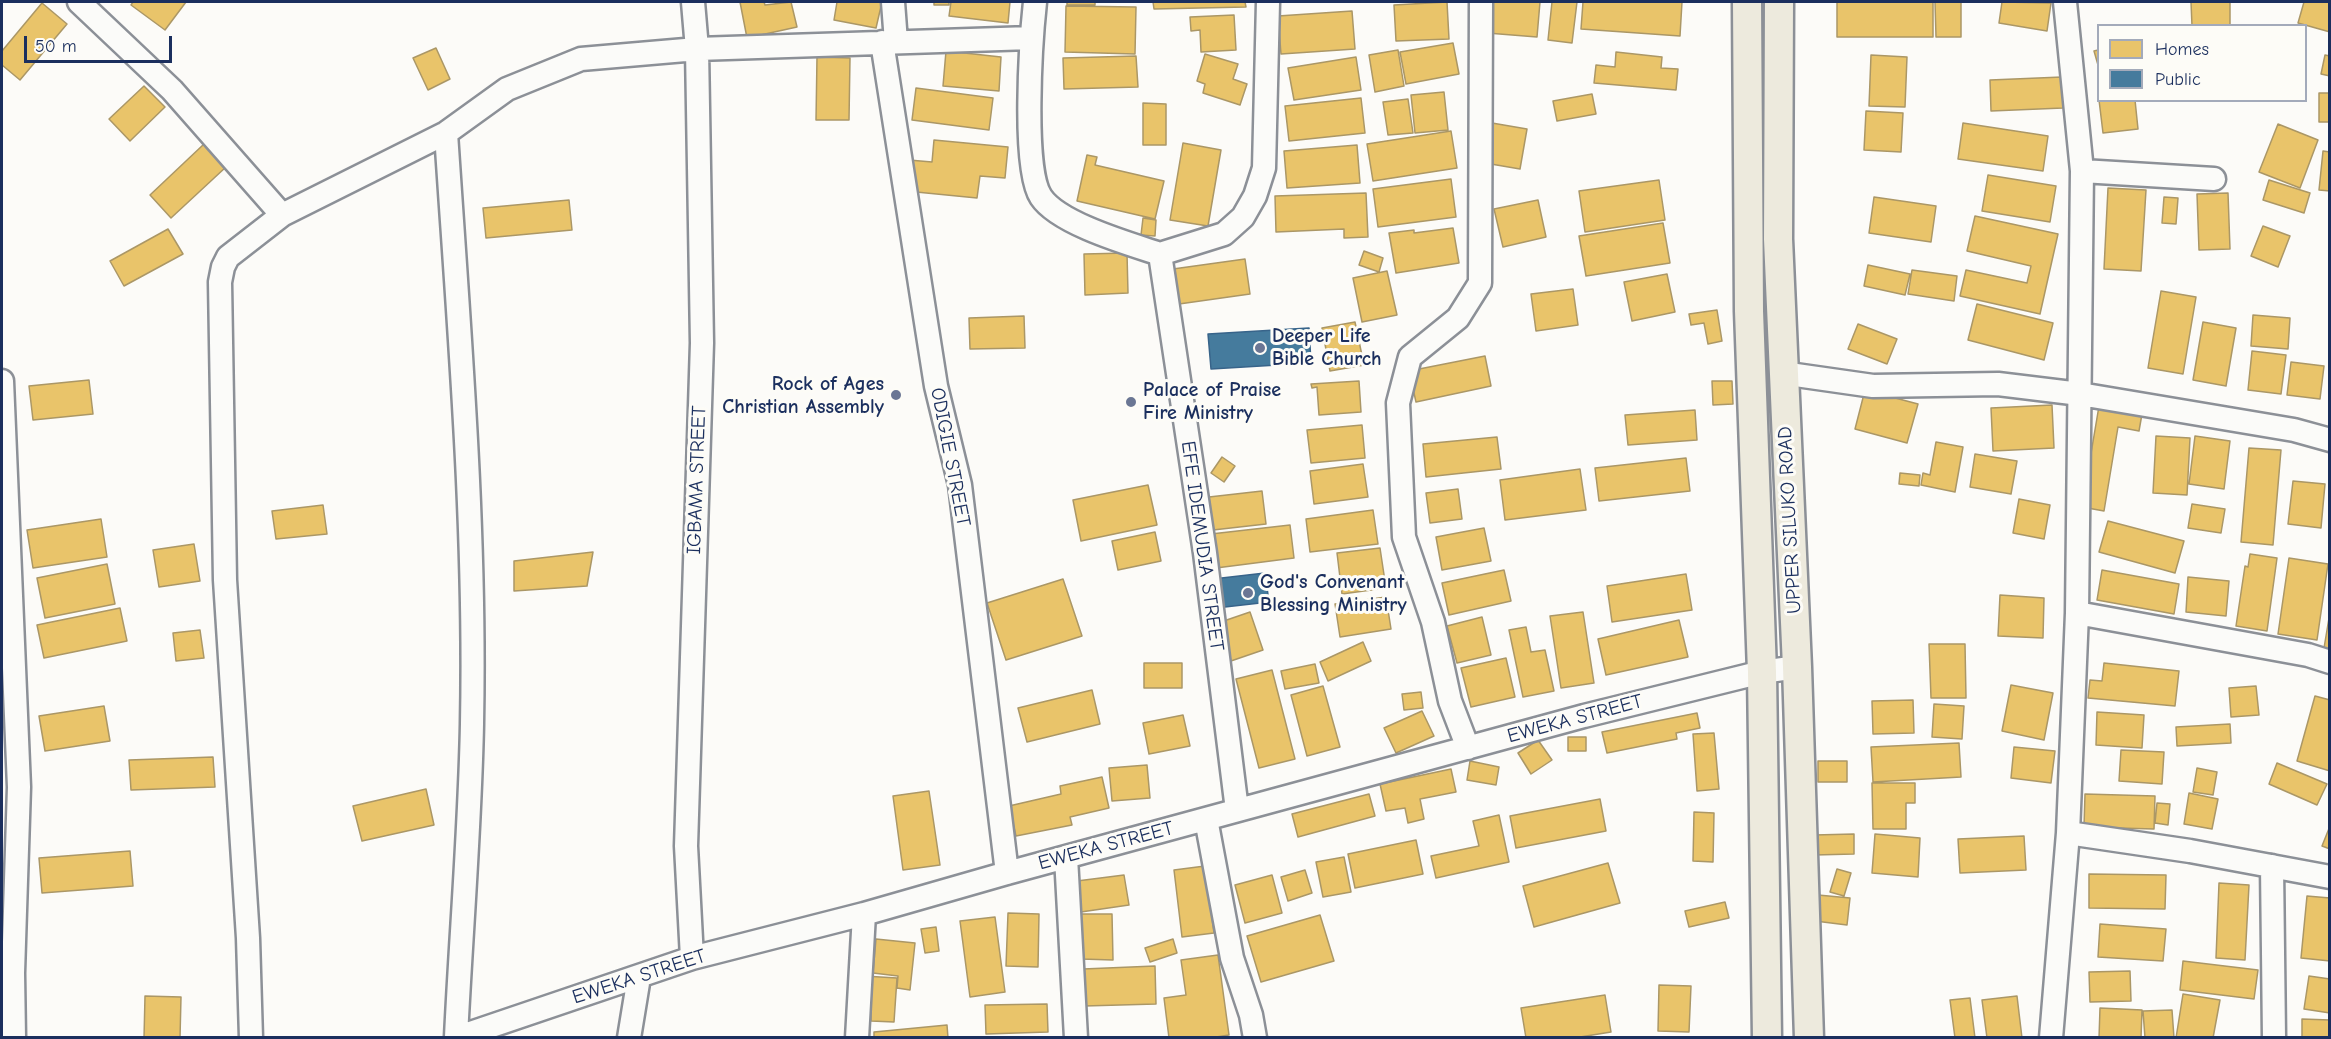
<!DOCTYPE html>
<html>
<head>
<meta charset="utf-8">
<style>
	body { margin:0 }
	#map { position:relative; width:2331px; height:1039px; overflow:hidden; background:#fcfbf8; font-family:"Comic Neue",sans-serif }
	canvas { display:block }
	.frame { position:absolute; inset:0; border:3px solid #1b2f5e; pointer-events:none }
	.legend { position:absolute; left:2097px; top:24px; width:210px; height:78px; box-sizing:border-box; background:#fdfcf7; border:2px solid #a3aaba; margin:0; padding:8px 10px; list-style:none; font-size:18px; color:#1b2f5e }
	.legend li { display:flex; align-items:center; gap:12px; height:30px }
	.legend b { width:30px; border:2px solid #a3aaba }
	.scale { position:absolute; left:24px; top:36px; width:148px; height:27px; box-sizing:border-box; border:3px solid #1b2f5e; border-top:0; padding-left:8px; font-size:18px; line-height:21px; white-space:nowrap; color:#1b2f5e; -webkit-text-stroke:4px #fdfcf7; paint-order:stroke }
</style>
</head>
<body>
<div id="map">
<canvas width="2331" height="1039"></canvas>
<div class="frame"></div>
<ul class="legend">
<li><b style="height:16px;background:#e9c46a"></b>Homes</li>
<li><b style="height:16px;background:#457b9d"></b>Public</li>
</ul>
<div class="scale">50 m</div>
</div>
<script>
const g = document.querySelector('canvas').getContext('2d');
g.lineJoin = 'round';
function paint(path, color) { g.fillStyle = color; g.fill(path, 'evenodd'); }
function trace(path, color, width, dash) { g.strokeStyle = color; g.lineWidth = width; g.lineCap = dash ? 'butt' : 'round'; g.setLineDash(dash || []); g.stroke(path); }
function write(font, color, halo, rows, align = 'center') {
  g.font = font + ' "Comic Neue",sans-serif'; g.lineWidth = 6; g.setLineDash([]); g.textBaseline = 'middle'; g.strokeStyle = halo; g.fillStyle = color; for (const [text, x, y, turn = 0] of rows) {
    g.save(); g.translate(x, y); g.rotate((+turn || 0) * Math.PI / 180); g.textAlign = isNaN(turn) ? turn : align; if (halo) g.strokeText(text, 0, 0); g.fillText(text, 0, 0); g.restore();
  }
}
const homes = new Path2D(`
	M 133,2 L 186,2 L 165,30 L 131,5 Z
	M 740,2 L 764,2 L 765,5 L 791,2 L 797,27 L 747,38 Z
	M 837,2 L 882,2 L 876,28 L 834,20 Z
	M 934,2 L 949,2 L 949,5 L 934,5 Z
	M 951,2 L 1010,2 L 1008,23 L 949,16 Z
	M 1067,2 L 1095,2 L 1095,5 L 1067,5 Z
	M 1153,2 L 1245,2 L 1246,7 L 1154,9 Z
	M 1447,2 L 1449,39 L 1396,41 L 1394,5 Z
	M 1490,2 L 1540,2 L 1537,37 L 1487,33 Z
	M 1552,2 L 1577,2 L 1572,43 L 1548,40 Z
	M 1583,2 L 1682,2 L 1680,36 L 1581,29 Z
	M 1837,2 L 1933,2 L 1933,37 L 1837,37 Z
	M 1935,2 L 1961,2 L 1961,37 L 1936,37 Z
	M 2002,2 L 2051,3 L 2047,31 L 1999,23 Z
	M 2191,2 L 2230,2 L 2230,26 L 2192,26 Z
	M 2304,2 L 2330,2 L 2330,32 L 2298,23 Z
	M 42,3 L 67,24 L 20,80 L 2,65 L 2,51 Z
	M 1066,6 L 1136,7 L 1135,54 L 1065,52 Z
	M 1352,11 L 1355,49 L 1281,54 L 1278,16 Z
	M 1234,15 L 1236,50 L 1201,52 L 1200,30 L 1191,31 L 1190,17 Z
	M 1453,43 L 1459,74 L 1406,84 L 1400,52 Z
	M 436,48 L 450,79 L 428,90 L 413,58 Z
	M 1398,50 L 1404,86 L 1375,92 L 1369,55 Z
	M 2098,50 L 2098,65 L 2094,51 Z
	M 946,51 L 1001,57 L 999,91 L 943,86 Z
	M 1616,52 L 1662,57 L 1661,68 L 1678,69 L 1676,90 L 1594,83 L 1596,65 L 1615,67 Z
	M 1205,54 L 1238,64 L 1233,79 L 1247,84 L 1240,105 L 1203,93 L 1205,84 L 1197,81 Z
	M 1871,55 L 1907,57 L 1905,107 L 1869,106 Z
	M 2325,55 L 2330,56 L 2330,76 L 2321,74 Z
	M 1136,56 L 1138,87 L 1064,89 L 1063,58 Z
	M 817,57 L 850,58 L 849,120 L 816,120 Z
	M 1356,57 L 1361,90 L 1294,100 L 1288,68 Z
	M 2062,77 L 2063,108 L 1991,111 L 1990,80 Z
	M 144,86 L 165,107 L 130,141 L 109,119 Z
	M 916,88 L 993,98 L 989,130 L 912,120 Z
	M 1444,92 L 1448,130 L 1415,133 L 1411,95 Z
	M 2319,93 L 2330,93 L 2330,122 L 2319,122 Z
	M 1592,94 L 1596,114 L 1557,121 L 1553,101 Z
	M 1361,98 L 1365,133 L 1289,141 L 1285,106 Z
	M 1408,99 L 1413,133 L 1388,135 L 1383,102 Z
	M 2099,100 L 2135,100 L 2138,129 L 2103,133 Z
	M 1143,103 L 1166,104 L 1166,145 L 1143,145 Z
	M 1866,111 L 1903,113 L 1901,152 L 1864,150 Z
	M 1492,123 L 1527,129 L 1520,169 L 1485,163 Z
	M 1963,123 L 2048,136 L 2043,171 L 1958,159 Z
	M 2278,124 L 2318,140 L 2300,188 L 2259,172 Z
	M 1451,131 L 1457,168 L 1373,181 L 1367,144 Z
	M 934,140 L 1008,147 L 1005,178 L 980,176 L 977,198 L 906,191 L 909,160 L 932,162 Z
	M 1183,143 L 1221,150 L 1208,226 L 1170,220 Z
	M 204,144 L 226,167 L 171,218 L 150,195 Z
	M 1357,145 L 1360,183 L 1287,188 L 1284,151 Z
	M 2323,151 L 2330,152 L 2330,191 L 2319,190 Z
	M 1087,155 L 1097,157 L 1095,165 L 1164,181 L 1155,219 L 1077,201 Z
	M 1988,175 L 2056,186 L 2050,222 L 1982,211 Z
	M 1451,179 L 1456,217 L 1378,227 L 1373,189 Z
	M 1659,180 L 1665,220 L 1585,232 L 1579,191 Z
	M 2269,180 L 2310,193 L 2304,213 L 2263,200 Z
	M 2108,188 L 2146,190 L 2141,271 L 2104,269 Z
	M 1366,193 L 1368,237 L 1344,238 L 1344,229 L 1276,232 L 1275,196 Z
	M 2228,193 L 2230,249 L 2199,250 L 2197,194 Z
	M 1874,197 L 1936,206 L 1931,242 L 1869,233 Z
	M 2164,197 L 2178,198 L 2176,224 L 2162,223 Z
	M 569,200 L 572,230 L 486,238 L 483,208 Z
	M 1538,200 L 1546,237 L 1503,247 L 1494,209 Z
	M 1975,216 L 2058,234 L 2040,314 L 1960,296 L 1966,270 L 2027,283 L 2031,266 L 1967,251 Z
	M 1143,218 L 1156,220 L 1155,236 L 1141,235 Z
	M 1663,223 L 1670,263 L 1586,276 L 1579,236 Z
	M 2263,226 L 2290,236 L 2278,267 L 2251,256 Z
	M 1453,228 L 1459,263 L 1396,273 L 1389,233 L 1414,230 L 1414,233 Z
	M 168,229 L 183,254 L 124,286 L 110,261 Z
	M 1364,251 L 1383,258 L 1379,272 L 1359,265 Z
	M 1127,253 L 1128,293 L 1085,295 L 1084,254 Z
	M 1245,259 L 1250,294 L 1179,304 L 1173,269 Z
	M 1868,265 L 1910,274 L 1905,295 L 1864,286 Z
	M 1912,270 L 1957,276 L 1954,301 L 1908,294 Z
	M 1387,271 L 1397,315 L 1362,322 L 1353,278 Z
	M 1667,274 L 1675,312 L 1632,321 L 1624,282 Z
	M 1573,289 L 1578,325 L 1536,331 L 1531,294 Z
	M 2161,291 L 2196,297 L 2183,374 L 2148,368 Z
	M 1977,304 L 2053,323 L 2044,360 L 1968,340 Z
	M 1717,310 L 1722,341 L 1708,344 L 1704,323 L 1691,325 L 1689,314 Z
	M 2253,315 L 2290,318 L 2288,349 L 2251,346 Z
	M 1024,316 L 1025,348 L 970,349 L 969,318 Z
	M 1355,322 L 1364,365 L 1330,371 L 1322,328 Z
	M 2203,322 L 2236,328 L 2226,386 L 2193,380 Z
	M 1858,324 L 1897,339 L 1887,364 L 1848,349 Z
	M 2252,351 L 2286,355 L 2281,394 L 2248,390 Z
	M 1485,356 L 1491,386 L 1416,402 L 1409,371 Z
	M 2291,362 L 2324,366 L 2320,399 L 2287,395 Z
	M 89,380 L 93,414 L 33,420 L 29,386 Z
	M 1359,381 L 1361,412 L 1319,415 L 1317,387 L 1312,388 L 1311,384 Z
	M 1712,381 L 1732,381 L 1733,404 L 1713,405 Z
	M 1865,390 L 1918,404 L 1907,443 L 1855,429 Z
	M 2052,405 L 2054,448 L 1993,451 L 1991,408 Z
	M 2099,406 L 2142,414 L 2139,431 L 2118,427 L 2104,511 L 2082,507 Z
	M 1695,410 L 1697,440 L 1628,445 L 1625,415 Z
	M 1362,425 L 1365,458 L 1311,463 L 1307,430 Z
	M 2156,436 L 2190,438 L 2187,495 L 2153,493 Z
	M 2195,436 L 2230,441 L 2224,489 L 2189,484 Z
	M 1497,437 L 1501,469 L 1426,477 L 1423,444 Z
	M 1936,442 L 1963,447 L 1955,492 L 1921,485 L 1923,473 L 1930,475 Z
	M 2249,448 L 2281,450 L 2273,545 L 2241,542 Z
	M 1975,454 L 2017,461 L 2011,494 L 1970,487 Z
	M 1222,457 L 1235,466 L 1224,482 L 1211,473 Z
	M 1686,458 L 1690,491 L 1599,501 L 1595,468 Z
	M 1363,464 L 1368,497 L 1314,504 L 1310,471 Z
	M 1580,469 L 1586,510 L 1505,520 L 1500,480 Z
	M 1900,473 L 1920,475 L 1919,486 L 1899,484 Z
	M 2293,481 L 2325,484 L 2321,528 L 2288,524 Z
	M 1148,485 L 1157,525 L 1081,541 L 1073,500 Z
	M 1458,489 L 1462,519 L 1430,523 L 1426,493 Z
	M 1262,491 L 1266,524 L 1213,530 L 1209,497 Z
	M 2019,499 L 2050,505 L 2044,539 L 2013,533 Z
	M 2192,504 L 2225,509 L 2221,533 L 2188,528 Z
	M 323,505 L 327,534 L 276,539 L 272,511 Z
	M 1373,510 L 1378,544 L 1310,552 L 1306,519 Z
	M 101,519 L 107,557 L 33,568 L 27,530 Z
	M 2108,521 L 2184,541 L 2175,573 L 2099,552 Z
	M 1290,525 L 1294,558 L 1216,568 L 1211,534 Z
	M 1484,528 L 1491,561 L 1442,570 L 1436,537 Z
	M 1155,532 L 1161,561 L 1118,570 L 1112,541 Z
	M 194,544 L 200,581 L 159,587 L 153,550 Z
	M 1380,548 L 1386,588 L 1342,594 L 1337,553 Z
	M 593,552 L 587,586 L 514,591 L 514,561 Z
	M 2250,554 L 2277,558 L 2267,631 L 2236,626 L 2245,566 L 2248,567 Z
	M 2289,558 L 2328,564 L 2317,640 L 2278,634 Z
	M 107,564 L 115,604 L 45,618 L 37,578 Z
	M 1504,570 L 1511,601 L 1449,615 L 1442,583 Z
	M 2102,570 L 2179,584 L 2174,614 L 2097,600 Z
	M 1686,574 L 1692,610 L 1612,622 L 1607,586 Z
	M 2188,577 L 2229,581 L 2226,616 L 2186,612 Z
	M 1063,579 L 1082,636 L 1006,660 L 987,603 Z
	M 2000,595 L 2044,598 L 2043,638 L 1998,636 Z
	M 1386,597 L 1391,629 L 1340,637 L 1335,604 Z
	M 120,608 L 127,641 L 44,658 L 37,625 Z
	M 1250,612 L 1263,650 L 1228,662 L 1215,624 Z
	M 1583,612 L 1594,683 L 1561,688 L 1550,616 Z
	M 2330,612 L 2330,656 L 2323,654 Z
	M 1482,617 L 1491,655 L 1457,663 L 1447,626 Z
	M 1679,620 L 1688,657 L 1606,675 L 1598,639 Z
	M 1526,627 L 1531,652 L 1545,650 L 1554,691 L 1523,697 L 1509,630 Z
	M 200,630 L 204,658 L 176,661 L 173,633 Z
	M 1363,642 L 1371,661 L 1328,681 L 1320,662 Z
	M 1929,644 L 1965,644 L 1966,698 L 1931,698 Z
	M 1506,658 L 1515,697 L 1471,707 L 1461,668 Z
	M 1144,663 L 1182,663 L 1182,688 L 1144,688 Z
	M 2104,663 L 2179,671 L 2175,706 L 2088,698 L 2090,680 L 2102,681 Z
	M 1315,664 L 1319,683 L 1285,689 L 1281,671 Z
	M 1272,670 L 1295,759 L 1259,768 L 1236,679 Z
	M 2011,685 L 2053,693 L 2044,740 L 2002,731 Z
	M 1323,686 L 1340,747 L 1307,756 L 1291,695 Z
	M 2256,686 L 2259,715 L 2231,717 L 2229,688 Z
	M 1092,690 L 1100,724 L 1027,742 L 1018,708 Z
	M 1421,692 L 1423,708 L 1404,710 L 1402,694 Z
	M 2315,696 L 2330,700 L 2330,771 L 2297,761 Z
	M 1913,700 L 1914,733 L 1873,734 L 1872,701 Z
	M 1934,704 L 1964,706 L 1962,739 L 1932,737 Z
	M 104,706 L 110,741 L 45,751 L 39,716 Z
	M 1422,711 L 1434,736 L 1396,753 L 1384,728 Z
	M 2097,712 L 2144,715 L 2142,748 L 2096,745 Z
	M 1697,713 L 1700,728 L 1676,733 L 1677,739 L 1607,753 L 1602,732 Z
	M 1183,715 L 1190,746 L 1149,754 L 1143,723 Z
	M 2230,724 L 2231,743 L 2177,746 L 2176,727 Z
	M 1714,733 L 1719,789 L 1697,791 L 1693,734 Z
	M 1568,737 L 1586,737 L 1586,751 L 1568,751 Z
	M 1538,740 L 1552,760 L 1531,774 L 1518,753 Z
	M 1959,743 L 1961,777 L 1873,782 L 1871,747 Z
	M 2014,747 L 2055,751 L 2051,783 L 2011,778 Z
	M 2121,750 L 2164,752 L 2162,784 L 2119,781 Z
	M 213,757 L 215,787 L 131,790 L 129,760 Z
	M 1470,761 L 1499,767 L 1496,785 L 1467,780 Z
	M 1818,761 L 1847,761 L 1847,782 L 1818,782 Z
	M 2277,763 L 2327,784 L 2317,805 L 2269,784 Z
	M 1147,765 L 1150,798 L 1112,801 L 1109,768 Z
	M 2197,768 L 2217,772 L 2213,795 L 2193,792 Z
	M 1451,769 L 1456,792 L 1420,799 L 1424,819 L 1408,823 L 1405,808 L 1386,811 L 1380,784 Z
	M 1102,777 L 1109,808 L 1070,817 L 1072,825 L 1016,836 L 1009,806 L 1061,794 L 1060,786 Z
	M 1872,783 L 1915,783 L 1915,803 L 1906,803 L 1906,829 L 1873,829 Z
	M 426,789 L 434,825 L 362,841 L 353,806 Z
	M 929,791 L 940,865 L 903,870 L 893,796 Z
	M 2189,793 L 2218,799 L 2212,829 L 2184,824 Z
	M 1369,794 L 1375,816 L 1298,837 L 1292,814 Z
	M 2085,794 L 2155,796 L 2154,829 L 2084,827 Z
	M 1600,799 L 1606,831 L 1516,848 L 1510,816 Z
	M 2157,803 L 2170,804 L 2168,825 L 2155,823 Z
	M 1694,812 L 1714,813 L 1713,862 L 1693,861 Z
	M 1499,815 L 1509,862 L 1436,878 L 1431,856 L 1479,846 L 1473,821 Z
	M 2330,826 L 2330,849 L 2322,846 Z
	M 1854,834 L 1854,854 L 1814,855 L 1814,835 Z
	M 1875,834 L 1920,838 L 1918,877 L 1872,873 Z
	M 2024,836 L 2026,870 L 1960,873 L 1958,839 Z
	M 1416,840 L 1423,874 L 1355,888 L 1348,854 Z
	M 130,851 L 133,886 L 42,893 L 39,858 Z
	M 1344,857 L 1351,892 L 1323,897 L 1316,862 Z
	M 1608,863 L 1620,903 L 1534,927 L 1523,886 Z
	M 1205,866 L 1214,933 L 1182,937 L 1174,870 Z
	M 1837,869 L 1851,873 L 1844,896 L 1830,892 Z
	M 1305,870 L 1312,893 L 1288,901 L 1281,877 Z
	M 2089,874 L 2166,875 L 2165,909 L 2089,908 Z
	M 1124,875 L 1129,905 L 1074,913 L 1069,882 Z
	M 1272,875 L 1282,913 L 1245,923 L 1235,885 Z
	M 2219,883 L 2249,885 L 2245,960 L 2216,958 Z
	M 1818,895 L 1850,898 L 1847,925 L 1815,921 Z
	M 2307,896 L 2330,898 L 2330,961 L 2301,958 Z
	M 1725,902 L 1729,918 L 1689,927 L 1685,911 Z
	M 1008,913 L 1039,914 L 1038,967 L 1006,966 Z
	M 1081,914 L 1112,914 L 1113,960 L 1081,959 Z
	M 1320,915 L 1334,961 L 1261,982 L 1247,936 Z
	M 995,917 L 1005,992 L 970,997 L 960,921 Z
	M 2100,924 L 2166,929 L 2163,961 L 2098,957 Z
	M 936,927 L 939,951 L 925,953 L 921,929 Z
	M 876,939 L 915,943 L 910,990 L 897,988 L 898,976 L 873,973 Z
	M 1173,939 L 1177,953 L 1150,962 L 1145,948 Z
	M 1218,955 L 1229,1035 L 1210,1038 L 1169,1038 L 1164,998 L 1186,995 L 1181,960 Z
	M 2183,961 L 2258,970 L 2254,999 L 2180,990 Z
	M 1155,966 L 1156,1004 L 1084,1006 L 1083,969 Z
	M 2130,971 L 2131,1001 L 2090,1002 L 2089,972 Z
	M 864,976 L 897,978 L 894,1022 L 871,1021 L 871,1007 L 862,1007 Z
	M 2309,976 L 2330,979 L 2330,1013 L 2304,1009 Z
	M 1659,985 L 1691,986 L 1689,1032 L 1658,1031 Z
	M 2183,994 L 2220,1000 L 2213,1038 L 2176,1038 Z
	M 1605,995 L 1611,1032 L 1574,1038 L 1526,1038 L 1521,1008 Z
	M 145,996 L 181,997 L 180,1038 L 144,1038 Z
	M 2017,996 L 2022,1038 L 1987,1038 L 1982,1000 Z
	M 1970,998 L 1975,1038 L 1955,1038 L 1950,1000 Z
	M 1047,1004 L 1048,1032 L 986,1034 L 985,1005 Z
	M 2100,1008 L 2142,1010 L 2141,1038 L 2099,1038 Z
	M 2172,1010 L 2174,1038 L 2145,1038 L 2143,1011 Z
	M 2302,1019 L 2330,1020 L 2330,1038 L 2302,1038 Z
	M 947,1025 L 948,1038 L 874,1038 L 874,1032 Z`);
paint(homes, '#e9c46a');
trace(homes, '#ab9766', 1.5);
const public = new Path2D(`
	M 1309,328 L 1311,363 L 1211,369 L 1208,334 Z
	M 1265,573 L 1269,602 L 1216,608 L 1213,579 Z`);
paint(public, '#457b9d');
trace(public, '#38648a', 1.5);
const minor = new Path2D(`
	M 79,2 L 172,90 L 282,215
	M 893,2 L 896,42
	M 1035,2 C 1031,39 1022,169 1041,197 C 1059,224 1130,244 1160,254 L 1205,553 L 1237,810
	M 882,42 L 936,386 L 960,485 L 1007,873
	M 446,133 C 459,330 476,527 472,724 C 470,828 461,933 456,1037
	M 2082,171 L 2214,179
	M 1160,254 L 1224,234 L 1243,217 L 1255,196 L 1264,168 L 1268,2
	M 1782,373 L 1873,386 L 1998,384 L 2080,394 L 2294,430 L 2330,440
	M 2,381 L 19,787 L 13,973 L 14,1038
	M 2077,613 L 2308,655 L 2330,662
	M 1468,748 L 1450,701 L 1433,622 L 1404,537 L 1398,403 L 1410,357 L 1458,318 L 1480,283 L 1481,2
	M 1206,819 L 1232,958 L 1251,1015 L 1255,1038
	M 2068,833 L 2190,851 L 2330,877
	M 1066,857 L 1076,1038
	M 2272,866 L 2274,1038
	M 692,958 L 686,846 L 702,343 L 697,49 L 693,2
	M 251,1038 L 248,938 L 225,580 L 220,282 L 223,267 L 228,257 L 282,215 L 446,133 L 507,89 L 581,59 L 697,49 L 1031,38
	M 456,1038 L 692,958 L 864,914 L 1007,873 L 1584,716 L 1762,672 L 1797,667
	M 629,1038 L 639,977
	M 857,1038 L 864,914
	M 2051,1038 L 2068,833 L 2077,613 L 2082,171 L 2065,2`);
const major = new Path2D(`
	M 1747,2 L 1749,311 L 1762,672 L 1767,1038
	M 1779,2 L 1778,239 L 1797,667 L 1809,1038`);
trace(minor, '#8c9097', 27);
trace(major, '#8c9097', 33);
trace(minor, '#fbfbf9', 22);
trace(major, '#edeadd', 28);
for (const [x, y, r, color] of [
	[1260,348,6,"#6a7694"],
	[896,395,6,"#6a7694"],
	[1131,402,6,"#6a7694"],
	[1248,593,6,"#6a7694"]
]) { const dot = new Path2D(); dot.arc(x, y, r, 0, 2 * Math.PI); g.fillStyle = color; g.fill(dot); trace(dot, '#fdfcf7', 2); }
write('bold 20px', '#1b2f5e', '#fdfcf7', [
	["Deeper Life",1272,336],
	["Bible Church",1272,359],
	["Rock of Ages",884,384,"right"],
	["Christian Assembly",884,407,"right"],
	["Palace of Praise",1143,390],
	["Fire Ministry",1143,413],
	["God's Convenant",1260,582],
	["Blessing Ministry",1260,605]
], 'left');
write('20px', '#1b2f5e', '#fdfcf7', [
	["ODIGIE STREET",950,457,79],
	["IGBAMA STREET",697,480,-88],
	["UPPER SILUKO ROAD",1790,520,-93],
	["EFE IDEMUDIA STREET",1202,546,82],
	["EWEKA STREET",1575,719,-15],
	["EWEKA STREET",1106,846,-15],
	["EWEKA STREET",639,977,-18]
]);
</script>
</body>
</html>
